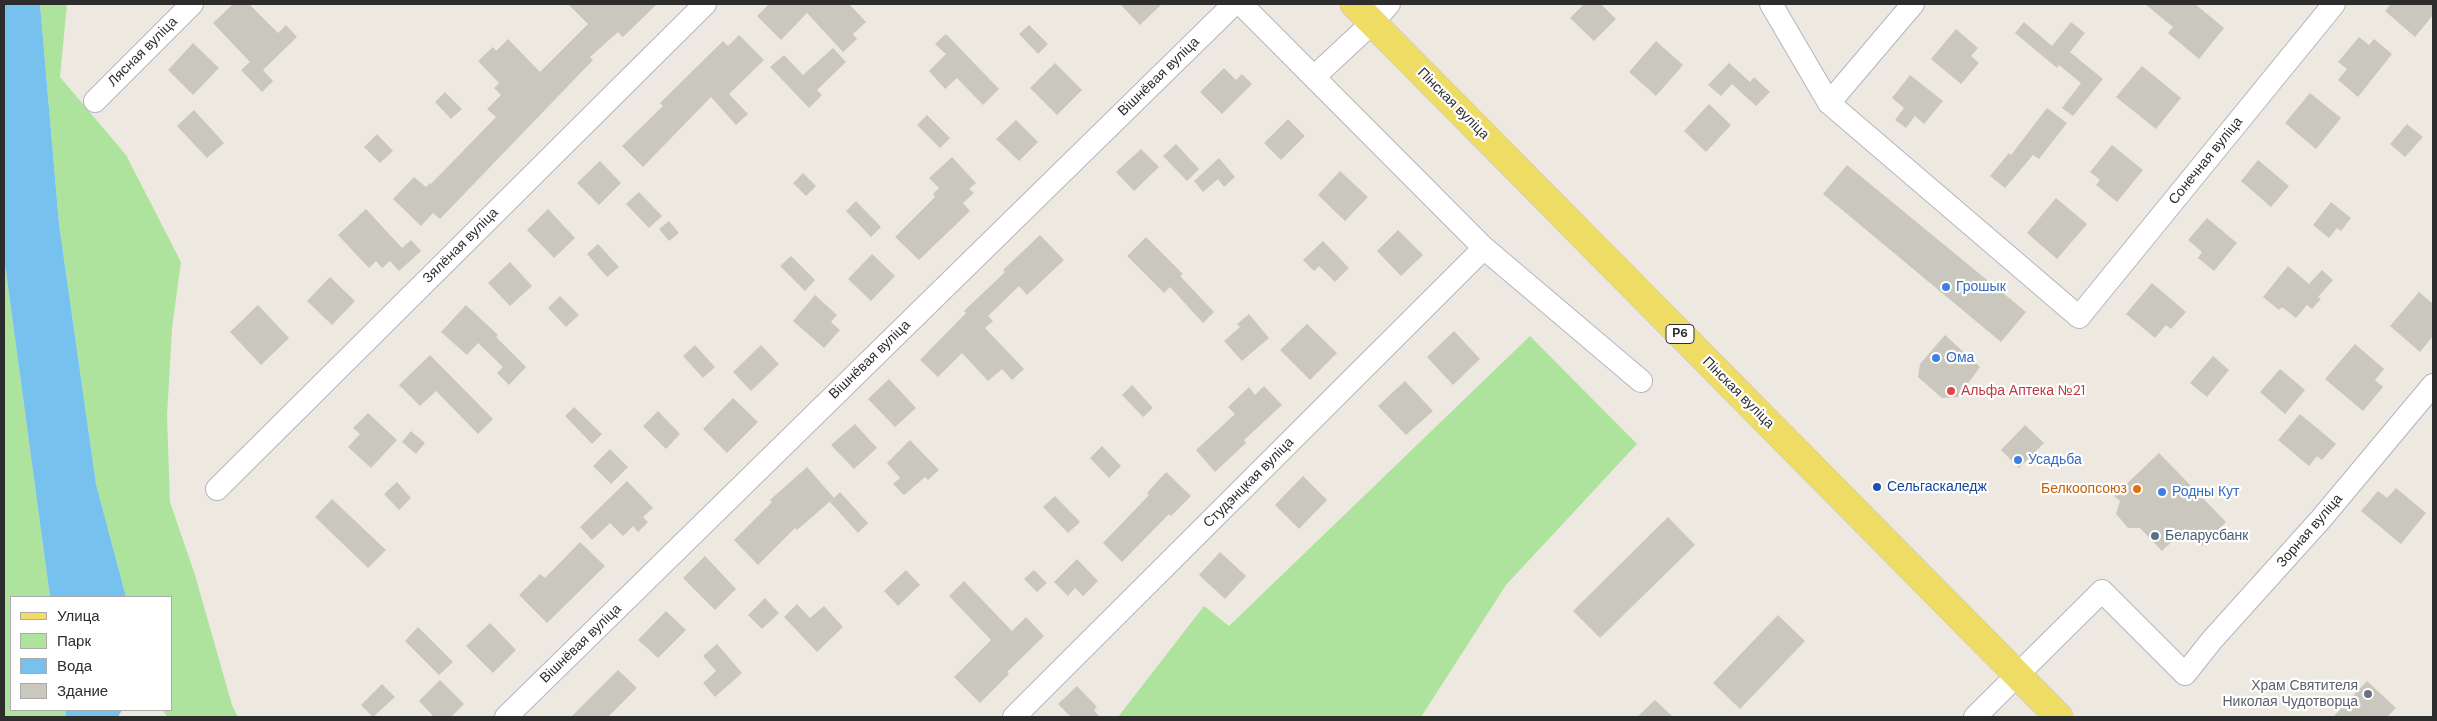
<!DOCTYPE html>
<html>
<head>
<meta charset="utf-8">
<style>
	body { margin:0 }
	#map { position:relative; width:2437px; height:721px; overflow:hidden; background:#eee9e0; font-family:"DM Sans",sans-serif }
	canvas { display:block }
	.frame { position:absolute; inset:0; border:5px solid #2d2d2d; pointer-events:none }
	.legend { position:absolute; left:10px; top:596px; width:162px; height:115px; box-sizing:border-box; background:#fff; border:1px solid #ababab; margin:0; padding:6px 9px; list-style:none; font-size:15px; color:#2d2d2d }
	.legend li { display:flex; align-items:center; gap:10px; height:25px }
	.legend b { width:25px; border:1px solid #ababab }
</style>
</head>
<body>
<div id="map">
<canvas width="2437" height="721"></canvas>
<div class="frame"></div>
<ul class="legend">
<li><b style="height:6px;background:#eedc65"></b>Улица</li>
<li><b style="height:14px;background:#aee39e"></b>Парк</li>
<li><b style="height:14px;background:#76c1ed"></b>Вода</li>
<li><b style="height:14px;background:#cac7be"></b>Здание</li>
</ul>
</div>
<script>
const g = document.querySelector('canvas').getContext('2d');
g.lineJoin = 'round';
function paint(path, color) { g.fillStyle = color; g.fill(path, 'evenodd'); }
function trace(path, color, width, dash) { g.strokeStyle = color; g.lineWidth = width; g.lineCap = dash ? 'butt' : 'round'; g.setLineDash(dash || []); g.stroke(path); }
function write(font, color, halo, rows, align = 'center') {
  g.font = font + ' "DM Sans",sans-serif'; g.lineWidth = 4.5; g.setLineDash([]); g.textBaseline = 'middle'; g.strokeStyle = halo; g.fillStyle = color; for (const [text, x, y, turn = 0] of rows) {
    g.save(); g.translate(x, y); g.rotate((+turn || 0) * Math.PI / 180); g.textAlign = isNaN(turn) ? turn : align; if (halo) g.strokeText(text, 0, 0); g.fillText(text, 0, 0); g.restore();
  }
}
paint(new Path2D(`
	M 40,4 L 67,4 L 60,77 L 126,155 L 181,262 L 172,328 L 167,416 L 170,502 L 195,575 L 232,705 L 238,717 L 167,717 L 163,710 L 171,710 L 171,597 L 126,597 L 96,484 L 59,224 Z
	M 4,257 L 50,597 L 11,597 L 11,710 L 65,710 L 66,717 L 4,717 Z
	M 1530,336 L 1637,444 L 1506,585 L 1421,717 L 1118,717 L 1204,606 L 1229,626 Z`), '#aee39e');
paint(new Path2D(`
	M 4,4 L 40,4 L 59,224 L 96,484 L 126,597 L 50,597 L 4,257 Z
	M 65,710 L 122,710 L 118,717 L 66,717 Z`), '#76c1ed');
paint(new Path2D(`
	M 233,4 L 249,4 L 278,33 L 286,25 L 297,37 L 263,70 L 273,81 L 262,92 L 241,70 L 250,62 L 213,23 Z
	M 568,4 L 657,4 L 623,37 L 618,32 L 590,57 L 593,60 L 440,219 L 433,213 L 421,226 L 393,199 L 414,177 L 426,187 L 430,183 L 431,184 L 496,117 L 487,109 L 501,95 L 494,88 L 499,83 L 478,61 L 493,47 L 496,51 L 508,39 L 540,72 L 588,24 Z
	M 769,4 L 849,4 L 866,22 L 853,34 L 857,39 L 843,52 L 807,13 L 781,40 L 757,16 Z
	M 1120,4 L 1162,4 L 1140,25 Z
	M 1584,4 L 1601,4 L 1616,19 L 1594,41 L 1570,18 Z
	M 2145,4 L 2195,4 L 2224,28 L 2199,59 L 2168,33 L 2173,27 Z
	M 2391,4 L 2433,4 L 2433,15 L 2415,37 L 2385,11 Z
	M 2024,22 L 2052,46 L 2071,22 L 2085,33 L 2070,52 L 2103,79 L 2073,116 L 2062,108 L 2081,83 L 2059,65 L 2057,68 L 2015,33 Z
	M 1029,25 L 1048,44 L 1038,54 L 1019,34 Z
	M 1956,29 L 1978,48 L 1971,56 L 1979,63 L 1961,84 L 1931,59 Z
	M 946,34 L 999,89 L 983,105 L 957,78 L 945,89 L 929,71 L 946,54 L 935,44 Z
	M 739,35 L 764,60 L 729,94 L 748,114 L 736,125 L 711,97 L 643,167 L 622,146 L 663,106 L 660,103 L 723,41 L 728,46 Z
	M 2359,37 L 2369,45 L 2374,39 L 2392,54 L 2358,97 L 2338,80 L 2347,69 L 2338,62 Z
	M 1656,41 L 1683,65 L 1656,96 L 1629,72 Z
	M 193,43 L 219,68 L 193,95 L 168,70 Z
	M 833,48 L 846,62 L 817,90 L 822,95 L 809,108 L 770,67 L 784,55 L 803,75 Z
	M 1055,63 L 1082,90 L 1057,115 L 1030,88 Z
	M 1729,63 L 1750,82 L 1754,77 L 1770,92 L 1756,106 L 1732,84 L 1721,96 L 1708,85 Z
	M 2142,66 L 2181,98 L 2156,129 L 2116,97 Z
	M 1224,68 L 1236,80 L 1242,74 L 1252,84 L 1222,114 L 1200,92 Z
	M 1910,75 L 1943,101 L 1924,124 L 1915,116 L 1906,128 L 1895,120 L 1904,108 L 1892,98 Z
	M 445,92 L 462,109 L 451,119 L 435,102 Z
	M 2310,93 L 2341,118 L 2316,149 L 2285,123 Z
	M 1709,104 L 1731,125 L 1706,152 L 1684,131 Z
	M 2047,108 L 2067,123 L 2039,159 L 2033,155 L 2005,188 L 1990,176 L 2009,153 L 2011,155 Z
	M 194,110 L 224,143 L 207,158 L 177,126 Z
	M 927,115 L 950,138 L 940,148 L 917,125 Z
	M 1288,119 L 1305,136 L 1281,160 L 1264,143 Z
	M 1016,120 L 1038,142 L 1019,161 L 996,139 Z
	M 2407,124 L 2423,137 L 2405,157 L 2390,144 Z
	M 377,134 L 393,151 L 380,163 L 364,147 Z
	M 1176,144 L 1199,169 L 1187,181 L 1163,156 Z
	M 2112,145 L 2143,170 L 2117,202 L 2096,185 L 2100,180 L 2090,172 Z
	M 1141,149 L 1159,167 L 1134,191 L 1116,172 Z
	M 952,157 L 976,183 L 969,189 L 974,193 L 963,203 L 970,211 L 919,260 L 895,237 L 935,197 L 933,194 L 939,188 L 929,178 Z
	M 1219,158 L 1235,177 L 1224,187 L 1218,179 L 1203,192 L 1194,181 Z
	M 2258,160 L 2289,186 L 2271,207 L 2241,181 Z
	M 600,161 L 621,183 L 599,205 L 577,183 Z
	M 1847,165 L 2026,312 L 2001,342 L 1823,194 Z
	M 1340,171 L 1368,197 L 1345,221 L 1318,195 Z
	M 803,173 L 816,186 L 806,196 L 793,183 Z
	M 639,192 L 662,216 L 649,228 L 626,204 Z
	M 2056,198 L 2087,224 L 2057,259 L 2027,233 Z
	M 856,201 L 881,227 L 871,237 L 846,211 Z
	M 2331,202 L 2351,218 L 2341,231 L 2337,228 L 2329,238 L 2313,225 Z
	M 366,209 L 402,248 L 411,240 L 421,251 L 399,271 L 390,261 L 382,268 L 376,261 L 369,268 L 338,235 Z
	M 548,209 L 575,238 L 554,258 L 527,230 Z
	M 2207,218 L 2237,243 L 2214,271 L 2198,258 L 2202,252 L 2188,240 Z
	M 669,221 L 679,233 L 669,241 L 659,229 Z
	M 1398,230 L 1423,255 L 1401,276 L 1377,251 Z
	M 1040,235 L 1064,260 L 1027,295 L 1019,286 L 988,316 L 993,321 L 985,328 L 1024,369 L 1012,380 L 1002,369 L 988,381 L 962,353 L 938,377 L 920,360 L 966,313 L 964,311 L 1005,272 L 1003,270 Z
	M 1146,237 L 1183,274 L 1180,276 L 1214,312 L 1203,323 L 1170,287 L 1164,293 L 1127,256 Z
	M 1323,241 L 1349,268 L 1335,282 L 1319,266 L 1314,271 L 1303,260 Z
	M 598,244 L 619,267 L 607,277 L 587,254 Z
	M 872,254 L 895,276 L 871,301 L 848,279 Z
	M 791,256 L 815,280 L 805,291 L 780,266 Z
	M 510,262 L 532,286 L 510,306 L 488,283 Z
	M 2288,266 L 2309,284 L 2322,270 L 2333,280 L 2318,297 L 2321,299 L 2312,309 L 2307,305 L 2296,318 L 2282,307 L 2279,310 L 2263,297 Z
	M 330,277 L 355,301 L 332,325 L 307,301 Z
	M 2152,283 L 2186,312 L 2171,329 L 2166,325 L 2155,338 L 2126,314 Z
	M 2419,292 L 2433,304 L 2433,336 L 2420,352 L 2390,326 Z
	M 815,295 L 837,315 L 831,322 L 840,330 L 824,348 L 793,321 Z
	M 560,296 L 579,315 L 566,327 L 548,308 Z
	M 258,305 L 289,338 L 261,365 L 230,332 Z
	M 466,305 L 498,335 L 496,337 L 526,367 L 509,385 L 497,373 L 503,367 L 478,343 L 467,355 L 441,332 Z
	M 1249,314 L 1269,338 L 1242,361 L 1224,341 L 1240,327 L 1237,324 Z
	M 1307,324 L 1337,353 L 1310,380 L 1280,350 Z
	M 1454,331 L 1480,359 L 1453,385 L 1427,357 Z
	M 1945,335 L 1980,367 L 1958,397 L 1942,398 L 1918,377 L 1920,364 Z
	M 2355,344 L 2384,369 L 2375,380 L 2383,387 L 2363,411 L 2325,379 Z
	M 695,345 L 715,367 L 703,378 L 683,356 Z
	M 761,345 L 779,364 L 751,391 L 733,372 Z
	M 430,355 L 493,419 L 478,434 L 436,391 L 420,406 L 399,385 Z
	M 2213,356 L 2229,370 L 2207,397 L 2190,383 Z
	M 2280,369 L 2305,390 L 2285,414 L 2260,392 Z
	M 889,379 L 916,408 L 895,427 L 868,399 Z
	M 1405,381 L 1433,411 L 1406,435 L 1378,406 Z
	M 1132,385 L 1153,408 L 1143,417 L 1122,395 Z
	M 1264,386 L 1282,405 L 1244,440 L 1246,443 L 1215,472 L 1196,450 L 1235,414 L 1228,407 L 1249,387 L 1255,395 Z
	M 733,398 L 758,422 L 727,453 L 703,429 Z
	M 574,407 L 602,434 L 592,444 L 565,416 Z
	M 658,411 L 680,434 L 666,449 L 643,426 Z
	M 368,413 L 397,440 L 371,468 L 348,447 L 360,434 L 353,428 Z
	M 2300,414 L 2336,444 L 2322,460 L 2317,456 L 2309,466 L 2278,440 Z
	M 855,424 L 877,448 L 854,469 L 831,445 Z
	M 2025,425 L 2044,443 L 2019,468 L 2001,450 Z
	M 411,431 L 425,443 L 416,454 L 402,442 Z
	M 910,440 L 939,470 L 928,480 L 925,477 L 904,495 L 893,484 L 900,478 L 887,463 Z
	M 1102,446 L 1121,466 L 1109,478 L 1090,458 Z
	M 610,449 L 628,467 L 611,484 L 593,466 Z
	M 2159,453 L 2226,522 L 2202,546 L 2185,529 L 2162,551 L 2140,528 L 2128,528 L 2116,514 L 2120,501 L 2114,496 Z
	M 807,467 L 834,498 L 797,530 L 795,528 L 758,565 L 734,540 L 772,502 L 770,500 Z
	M 1166,472 L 1191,496 L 1171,516 L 1169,514 L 1122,562 L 1103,543 L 1149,495 L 1147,493 Z
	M 1303,476 L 1327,500 L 1299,529 L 1275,505 Z
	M 627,481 L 653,508 L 643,517 L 648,522 L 638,532 L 633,526 L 623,536 L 610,523 L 592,540 L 580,527 Z
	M 397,482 L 411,498 L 399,510 L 384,494 Z
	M 2396,488 L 2426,513 L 2401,544 L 2361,511 L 2378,491 L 2387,498 Z
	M 840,492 L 868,523 L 858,533 L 830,502 Z
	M 1055,496 L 1080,522 L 1068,533 L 1043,507 Z
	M 332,499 L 386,550 L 368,568 L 315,517 Z
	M 1668,517 L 1695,545 L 1600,638 L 1573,611 Z
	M 580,542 L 605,566 L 547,623 L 519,595 L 540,574 L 545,578 Z
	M 1220,552 L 1246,576 L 1225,599 L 1199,575 Z
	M 705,556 L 736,589 L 715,610 L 683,578 Z
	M 1077,559 L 1098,581 L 1083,596 L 1075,588 L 1068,596 L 1054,582 Z
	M 906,570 L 920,585 L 898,606 L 884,591 Z
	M 1034,570 L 1047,583 L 1037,592 L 1024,579 Z
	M 964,581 L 1012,631 L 1026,617 L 1044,636 L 1007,672 L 1009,674 L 980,703 L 954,677 L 991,640 L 949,596 Z
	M 765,598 L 779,613 L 762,629 L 748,615 Z
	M 797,604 L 810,618 L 824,606 L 843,627 L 817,652 L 784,617 Z
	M 666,611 L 686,630 L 658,658 L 638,640 Z
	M 1778,615 L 1805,641 L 1740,709 L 1713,683 Z
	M 490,623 L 516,650 L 493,673 L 466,646 Z
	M 418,627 L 453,662 L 439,675 L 405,641 Z
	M 717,644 L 742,673 L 715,697 L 703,683 L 716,671 L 703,656 Z
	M 618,670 L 637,688 L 608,717 L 571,717 Z
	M 440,680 L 464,704 L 451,717 L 434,717 L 419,701 Z
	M 2367,681 L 2396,708 L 2387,717 L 2333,717 Z
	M 382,684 L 395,697 L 373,717 L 361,705 Z
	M 1077,686 L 1097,707 L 1094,710 L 1100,717 L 1071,717 L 1058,704 Z
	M 1655,700 L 1673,717 L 1637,717 Z`), '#cac7be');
const minor = new Path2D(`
	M 1241,4 L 1484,248 L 1641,381
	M 1771,4 L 1829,103 L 2079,317 L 2334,4
	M 1314,77 L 1373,22 L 1389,4
	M 95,101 L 192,4
	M 1829,103 L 1913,4
	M 217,489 L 705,4
	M 506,717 L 1234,4
	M 1014,717 L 1484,248
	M 1975,717 L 2102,591 L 2185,674 L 2212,640 L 2321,519 L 2433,385`);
const major = new Path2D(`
	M 1354,4 L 2059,717`);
trace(minor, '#b3b4c0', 24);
trace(major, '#c8c8c8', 29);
trace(minor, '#fff', 22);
trace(major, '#eedc65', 28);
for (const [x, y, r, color] of [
	[1946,287,5,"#3f7fe0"],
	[1936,358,5,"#3f7fe0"],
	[1951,391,5,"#e0444e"],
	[2018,460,5,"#3f7fe0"],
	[1877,487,5,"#1a4fb4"],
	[2137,489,5,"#e8710a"],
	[2162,492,5,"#3f7fe0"],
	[2155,536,5,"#5c6f8a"],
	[2368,694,5,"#6b7280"]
]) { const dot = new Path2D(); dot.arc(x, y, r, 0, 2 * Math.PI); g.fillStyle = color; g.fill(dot); trace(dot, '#fff', 2); }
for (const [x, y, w] of [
	[1680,334,28]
]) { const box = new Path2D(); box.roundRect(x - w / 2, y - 9.5, w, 19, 4); g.fillStyle = '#fff'; g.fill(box); trace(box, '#2d2d2d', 1); }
write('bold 12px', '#2d2d2d', null, [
	["Р6",1680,334]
]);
write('14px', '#2d2d2d', '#fff', [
	["Лясная вуліца",143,52,-45],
	["Вішнёвая вуліца",1159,77,-44],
	["Пінская вуліца",1453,104,45],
	["Сонечная вуліца",2206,161,-51],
	["Зялёная вуліца",461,246,-45],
	["Вішнёвая вуліца",870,360,-44],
	["Пінская вуліца",1738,393,45],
	["Студэнцкая вуліца",1249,483,-45],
	["Зорная вуліца",2310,531,-49],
	["Вішнёвая вуліца",581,644,-44]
]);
write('14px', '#366cbe', '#fff', [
	["Грошык",1956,287],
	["Ома",1946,358],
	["Усадьба",2028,460],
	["Родны Кут",2172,492]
], 'left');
write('14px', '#be3a42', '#fff', [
	["Альфа Аптека №21",1961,391]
], 'left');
write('14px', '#164399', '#fff', [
	["Сельгаскаледж",1887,487]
], 'left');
write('14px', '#c56008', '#fff', [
	["Белкоопсоюз",2127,489]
], 'right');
write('14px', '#4e5e75', '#fff', [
	["Беларусбанк",2165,536]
], 'left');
write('14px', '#5b616d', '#fff', [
	["Храм Святителя",2358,686],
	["Николая Чудотворца",2358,702]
], 'right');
</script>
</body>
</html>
